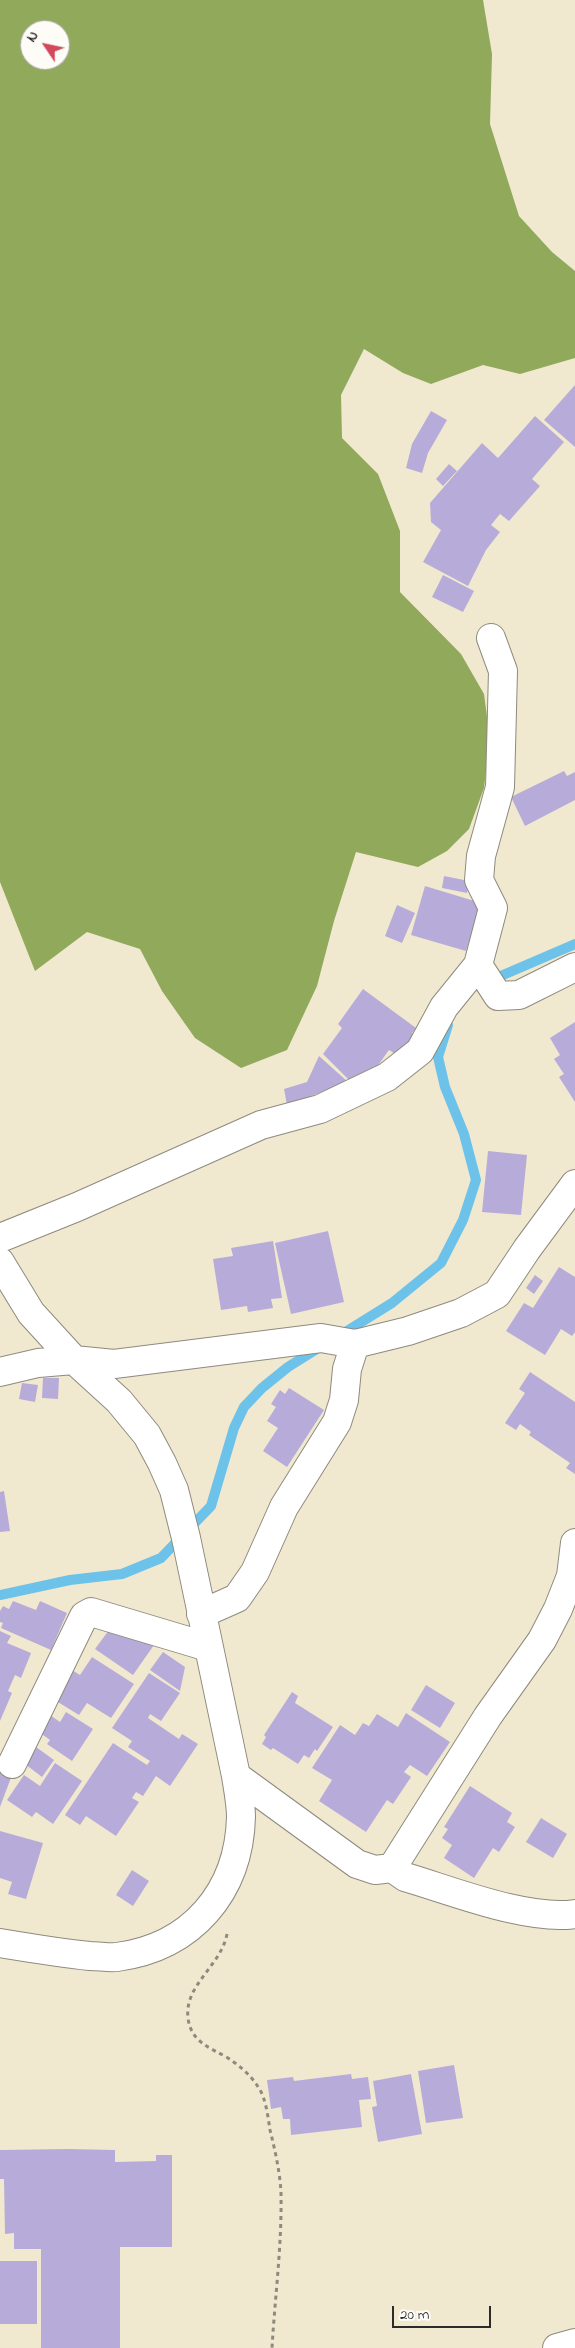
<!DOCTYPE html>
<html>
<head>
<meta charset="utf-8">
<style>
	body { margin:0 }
	#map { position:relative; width:575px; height:2348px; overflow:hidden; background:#f1e8d0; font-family:"Indie Flower",sans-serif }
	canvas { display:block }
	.north { position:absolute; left:20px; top:20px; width:50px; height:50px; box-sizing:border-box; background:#fdfcf7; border:1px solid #a9a8a5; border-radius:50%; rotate:304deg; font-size:14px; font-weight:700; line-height:20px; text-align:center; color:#2b2b2b }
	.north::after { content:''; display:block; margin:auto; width:18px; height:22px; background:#d1495b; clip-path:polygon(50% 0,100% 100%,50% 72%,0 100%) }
	.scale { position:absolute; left:392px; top:2306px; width:99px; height:22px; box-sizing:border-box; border:2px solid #2b2b2b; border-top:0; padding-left:6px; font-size:15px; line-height:18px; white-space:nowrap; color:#2b2b2b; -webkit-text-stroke:4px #fdfcf7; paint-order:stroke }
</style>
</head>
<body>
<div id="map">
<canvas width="575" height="2348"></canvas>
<div class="north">N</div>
<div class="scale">20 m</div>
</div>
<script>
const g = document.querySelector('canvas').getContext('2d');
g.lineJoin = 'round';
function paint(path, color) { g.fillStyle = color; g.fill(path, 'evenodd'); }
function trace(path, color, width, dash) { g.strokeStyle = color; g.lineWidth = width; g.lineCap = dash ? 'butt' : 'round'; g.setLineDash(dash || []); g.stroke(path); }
paint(new Path2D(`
	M 0,0 L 483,0 L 492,54 L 490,124 L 519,216 L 552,252 L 575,271 L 575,358 L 520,374 L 483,365 L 431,384 L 403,373 L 364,349 L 341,395 L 342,438 L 378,474 L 400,531 L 400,592 L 461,654 L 484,694 L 490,739 L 484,788 L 469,829 L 447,851 L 418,867 L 356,852 L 334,921 L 317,986 L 287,1050 L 241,1068 L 195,1038 L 162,991 L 140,949 L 87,932 L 35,971 L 0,882 ZM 30,30 L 60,30 L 60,60 L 30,60 Z`), '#90a95a');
trace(new Path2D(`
	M 489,981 L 575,944
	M 339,1336 L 392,1303 L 441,1263 L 463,1220 L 476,1180 L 464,1134 L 445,1087 L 438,1057 L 448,1025
	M 0,1595 L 70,1580 L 122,1574 L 161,1558 L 211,1506 L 234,1428 L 244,1407 L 262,1388 L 288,1367 L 320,1347`), '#6dc2ea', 10);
paint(new Path2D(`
	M 575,385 L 575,447 L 544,420 Z
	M 431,411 L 447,420 L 428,453 L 422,473 L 406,468 L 412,444 Z
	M 535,416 L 564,442 L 532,479 L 540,486 L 509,521 L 500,514 L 491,525 L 500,532 L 486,550 L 468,586 L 423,562 L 441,530 L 431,522 L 430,503 L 482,443 L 498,458 Z
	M 449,464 L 457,471 L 443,486 L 436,479 Z
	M 443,575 L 474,591 L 463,612 L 432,597 Z
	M 564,771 L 567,776 L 575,772 L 575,800 L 525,826 L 511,797 Z
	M 444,876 L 469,881 L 467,893 L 442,888 Z
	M 425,886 L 481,903 L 466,951 L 411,935 Z
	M 397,905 L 415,913 L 402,943 L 385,936 Z
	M 363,989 L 416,1028 L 412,1033 L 417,1036 L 397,1055 L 389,1050 L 376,1068 L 349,1080 L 323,1054 L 342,1028 L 338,1024 Z
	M 575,1022 L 575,1102 L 559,1077 L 564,1074 L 554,1059 L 560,1055 L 550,1038 Z
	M 319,1056 L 348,1082 L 287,1105 L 284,1089 L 307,1082 Z
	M 488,1151 L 527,1155 L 521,1215 L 482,1212 Z
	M 328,1231 L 344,1302 L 291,1314 L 275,1243 Z
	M 273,1241 L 282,1298 L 271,1299 L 273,1308 L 248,1312 L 247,1306 L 221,1310 L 213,1259 L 233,1256 L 231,1248 Z
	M 559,1267 L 575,1277 L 575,1332 L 572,1336 L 561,1329 L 545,1355 L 506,1331 L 524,1303 L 533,1308 Z
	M 535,1275 L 543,1281 L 534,1294 L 526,1288 Z
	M 530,1372 L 575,1402 L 575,1474 L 566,1468 L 570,1463 L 529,1435 L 531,1432 L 520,1424 L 516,1430 L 505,1423 L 525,1393 L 519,1389 Z
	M 43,1378 L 59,1378 L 58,1399 L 42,1398 Z
	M 22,1383 L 38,1385 L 35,1402 L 19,1399 Z
	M 289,1388 L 324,1410 L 287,1467 L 263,1451 L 278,1428 L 267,1421 L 276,1407 L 271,1404 L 280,1390 L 285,1394 Z
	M 4,1491 L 10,1531 L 0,1532 L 0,1492 Z
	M 13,1601 L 36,1610 L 40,1601 L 67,1613 L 51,1650 L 1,1628 L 3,1623 L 0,1622 L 0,1611 L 3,1606 L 9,1609 Z
	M 109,1630 L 119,1636 L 123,1630 L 154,1645 L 133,1675 L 95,1649 Z
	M 0,1631 L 11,1636 L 7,1643 L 31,1653 L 21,1678 L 15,1675 L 8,1691 L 12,1693 L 0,1721 Z
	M 163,1652 L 185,1667 L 180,1691 L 150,1670 Z
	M 92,1657 L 134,1684 L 111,1718 L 87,1703 L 79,1715 L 53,1699 L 72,1670 L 80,1675 Z
	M 149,1673 L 180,1693 L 161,1721 L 150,1714 L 148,1718 L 179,1739 L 182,1734 L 198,1744 L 170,1786 L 156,1776 L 143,1796 L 136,1792 L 132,1798 L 139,1802 L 116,1836 L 86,1816 L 80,1825 L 65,1815 L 113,1743 L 147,1765 L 150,1761 L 128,1747 L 132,1741 L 112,1728 Z
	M 426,1685 L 455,1703 L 440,1728 L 411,1710 Z
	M 292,1692 L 298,1696 L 295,1703 L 333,1727 L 317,1751 L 315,1749 L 309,1758 L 304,1755 L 298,1764 L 273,1748 L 271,1750 L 262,1744 L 266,1737 L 264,1735 Z
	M 66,1712 L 93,1729 L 72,1761 L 47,1744 L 50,1740 L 39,1732 L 50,1715 L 60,1722 Z
	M 406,1713 L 450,1742 L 427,1776 L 410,1765 L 404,1772 L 411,1777 L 393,1804 L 387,1800 L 366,1832 L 319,1801 L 332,1780 L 312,1768 L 340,1725 L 355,1735 L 363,1723 L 369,1726 L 377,1714 L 398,1727 Z
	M 36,1747 L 54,1760 L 42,1777 L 25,1764 Z
	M 55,1763 L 82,1781 L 53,1824 L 36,1812 L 32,1817 L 7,1800 L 24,1775 L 40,1786 Z
	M 0,1770 L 12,1775 L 0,1807 Z
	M 470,1786 L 512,1813 L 507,1822 L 515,1827 L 499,1852 L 493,1848 L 474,1878 L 444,1858 L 452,1845 L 442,1838 L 448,1829 L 444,1827 Z
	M 541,1818 L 567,1834 L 553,1858 L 526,1842 Z
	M 0,1831 L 43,1843 L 26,1899 L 8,1894 L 12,1882 L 0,1878 Z
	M 132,1870 L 149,1881 L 133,1906 L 116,1895 Z
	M 454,2065 L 463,2118 L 426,2123 L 418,2071 Z
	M 351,2074 L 352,2079 L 368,2077 L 371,2099 L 359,2100 L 362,2127 L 291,2135 L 290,2119 L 283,2119 L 281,2107 L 271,2109 L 267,2080 L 293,2077 L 294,2081 Z
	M 411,2074 L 422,2134 L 378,2142 L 372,2107 L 377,2106 L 373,2081 Z
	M 68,2149 L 115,2150 L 115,2162 L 156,2161 L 156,2155 L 172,2155 L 172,2247 L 120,2247 L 120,2348 L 41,2348 L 41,2249 L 14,2249 L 14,2233 L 5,2234 L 4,2179 L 0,2179 L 0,2150 Z
	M 0,2261 L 37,2261 L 37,2324 L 0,2324 Z`), '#b7acd9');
const minor = new Path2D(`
	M 478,965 L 498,996 L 519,995 L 575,967
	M 0,1238 L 77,1207 L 261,1125 L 320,1109 L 387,1077 L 420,1051 L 444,1007 L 478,965 L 493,908 L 479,880 L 481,856 L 500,787 L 503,671 L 491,638
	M 0,1262 L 31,1313 L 74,1360 L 119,1401 L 147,1435 L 162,1463 L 174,1490 L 186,1538 L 236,1776 C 238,1789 241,1804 241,1817 C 239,1892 192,1947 117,1957 C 109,1958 99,1956 90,1956 C 60,1953 30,1948 0,1943
	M 0,1372 L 38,1363 L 74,1360 L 114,1364 L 321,1338 L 355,1344 L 408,1331 L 461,1313 L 497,1294 L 527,1249 L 575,1184
	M 201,1614 L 237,1598 L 255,1572 L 284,1507 L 337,1422 L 344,1400 L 347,1369 L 355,1344
	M 12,1764 L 84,1616 L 91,1612 L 208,1647
	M 236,1776 L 357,1864 L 375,1870 L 392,1868 L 405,1877 C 453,1891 527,1921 575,1914
	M 392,1868 L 488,1716 L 542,1640 L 558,1609 L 571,1576 L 575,1543`);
const major = new Path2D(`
	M 557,2348 L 575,2343`);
trace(minor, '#8e8a7e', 30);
trace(major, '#8e8a7e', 30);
trace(new Path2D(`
	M 227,1934 C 221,1966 184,1985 188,2018 C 191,2042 209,2047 228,2058 C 240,2066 252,2076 260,2090 C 266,2100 268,2117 270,2130 C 275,2150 280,2172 281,2193 C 282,2245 275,2296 272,2348`), '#8e8a7e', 3, [4, 4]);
trace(minor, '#fff', 28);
trace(major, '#fff', 28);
</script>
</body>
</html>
